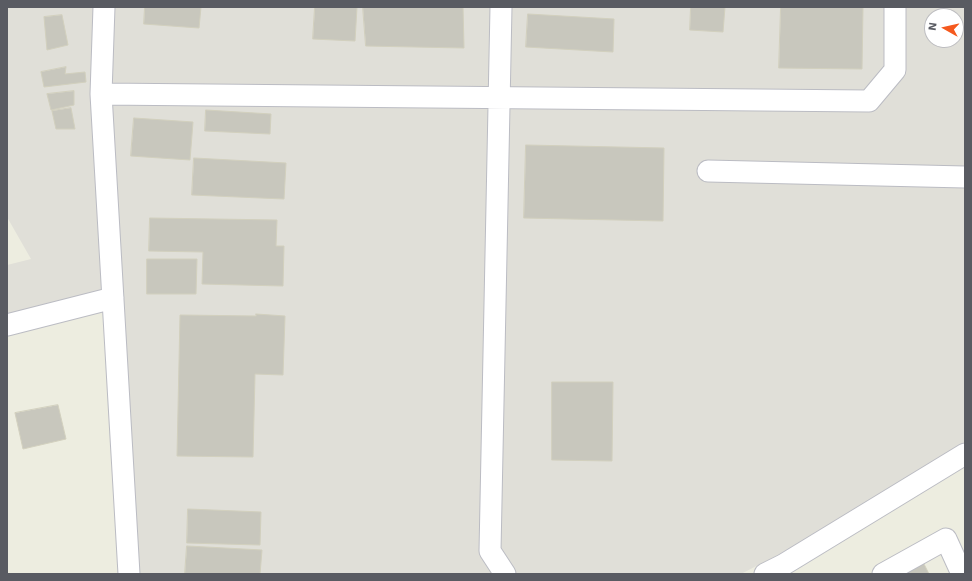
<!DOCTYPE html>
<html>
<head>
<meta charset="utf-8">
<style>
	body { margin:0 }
	#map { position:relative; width:972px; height:581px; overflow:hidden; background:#edede0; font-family:"Work Sans",sans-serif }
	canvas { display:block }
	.frame { position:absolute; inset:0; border:8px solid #595b62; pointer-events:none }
	.north { position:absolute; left:924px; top:8px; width:40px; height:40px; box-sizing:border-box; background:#fff; border:1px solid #bdbdc0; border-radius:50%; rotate:278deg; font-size:11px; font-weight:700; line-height:16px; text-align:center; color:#595b62 }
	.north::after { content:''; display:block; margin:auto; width:14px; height:18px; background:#f5591e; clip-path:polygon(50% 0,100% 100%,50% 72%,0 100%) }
</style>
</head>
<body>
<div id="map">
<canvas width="972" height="581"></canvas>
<div class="frame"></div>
<div class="north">N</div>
</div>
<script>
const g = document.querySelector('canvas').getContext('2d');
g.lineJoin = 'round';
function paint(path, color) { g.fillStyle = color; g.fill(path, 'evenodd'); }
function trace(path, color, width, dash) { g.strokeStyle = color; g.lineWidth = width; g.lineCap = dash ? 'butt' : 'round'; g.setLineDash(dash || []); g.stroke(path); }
paint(new Path2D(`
	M 7,7 L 965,7 L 965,457 L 741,574 L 129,574 L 113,298 L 7,325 L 7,265 L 31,259 L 7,217 ZM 932,16 L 956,16 L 956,40 L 932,40 Z`), '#e0dfd8');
const building = new Path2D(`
	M 145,7 L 201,7 L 199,28 L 144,24 Z
	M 315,7 L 357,7 L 355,41 L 313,39 Z
	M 363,7 L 463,7 L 464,48 L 366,46 Z
	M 691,7 L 725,7 L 723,32 L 690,30 Z
	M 781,7 L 863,7 L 862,69 L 779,68 Z
	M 528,14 L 614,19 L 613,52 L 526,47 Z
	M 62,15 L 68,45 L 47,50 L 44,17 Z
	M 66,67 L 65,74 L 85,72 L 86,82 L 44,87 L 41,72 Z
	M 74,91 L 74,105 L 51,110 L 47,94 Z
	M 71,108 L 75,129 L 56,129 L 52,111 Z
	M 206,110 L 271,114 L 270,134 L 205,131 Z
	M 134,118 L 193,122 L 190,160 L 131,156 Z
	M 526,145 L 664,148 L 663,221 L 524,218 Z
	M 194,158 L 286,163 L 284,199 L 192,195 Z
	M 150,218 L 277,220 L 276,246 L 284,246 L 283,286 L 202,284 L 203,252 L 149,251 Z
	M 147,259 L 197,259 L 196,294 L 147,294 Z
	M 256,314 L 285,316 L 283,375 L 255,374 L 253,457 L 177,456 L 180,315 L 256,316 Z
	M 552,382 L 613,382 L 612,461 L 552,460 Z
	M 58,405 L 66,439 L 23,449 L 15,413 Z
	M 188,509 L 261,512 L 260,545 L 187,543 Z
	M 187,546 L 262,550 L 260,574 L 185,574 Z
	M 922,560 L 929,574 L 897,574 Z`);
paint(building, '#c8c7bd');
trace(building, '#d2d0be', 1);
const minor = new Path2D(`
	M 104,7 L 101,94 L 129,574
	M 501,7 L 490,551 L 505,574
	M 101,94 L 869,101 L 895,70 L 895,7
	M 708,171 L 965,177
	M 7,325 L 113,298
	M 765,574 L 783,565 L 965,454
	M 883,574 L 946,539 L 962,574`);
trace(minor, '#bbbcc3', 23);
trace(minor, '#fff', 21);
</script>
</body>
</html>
